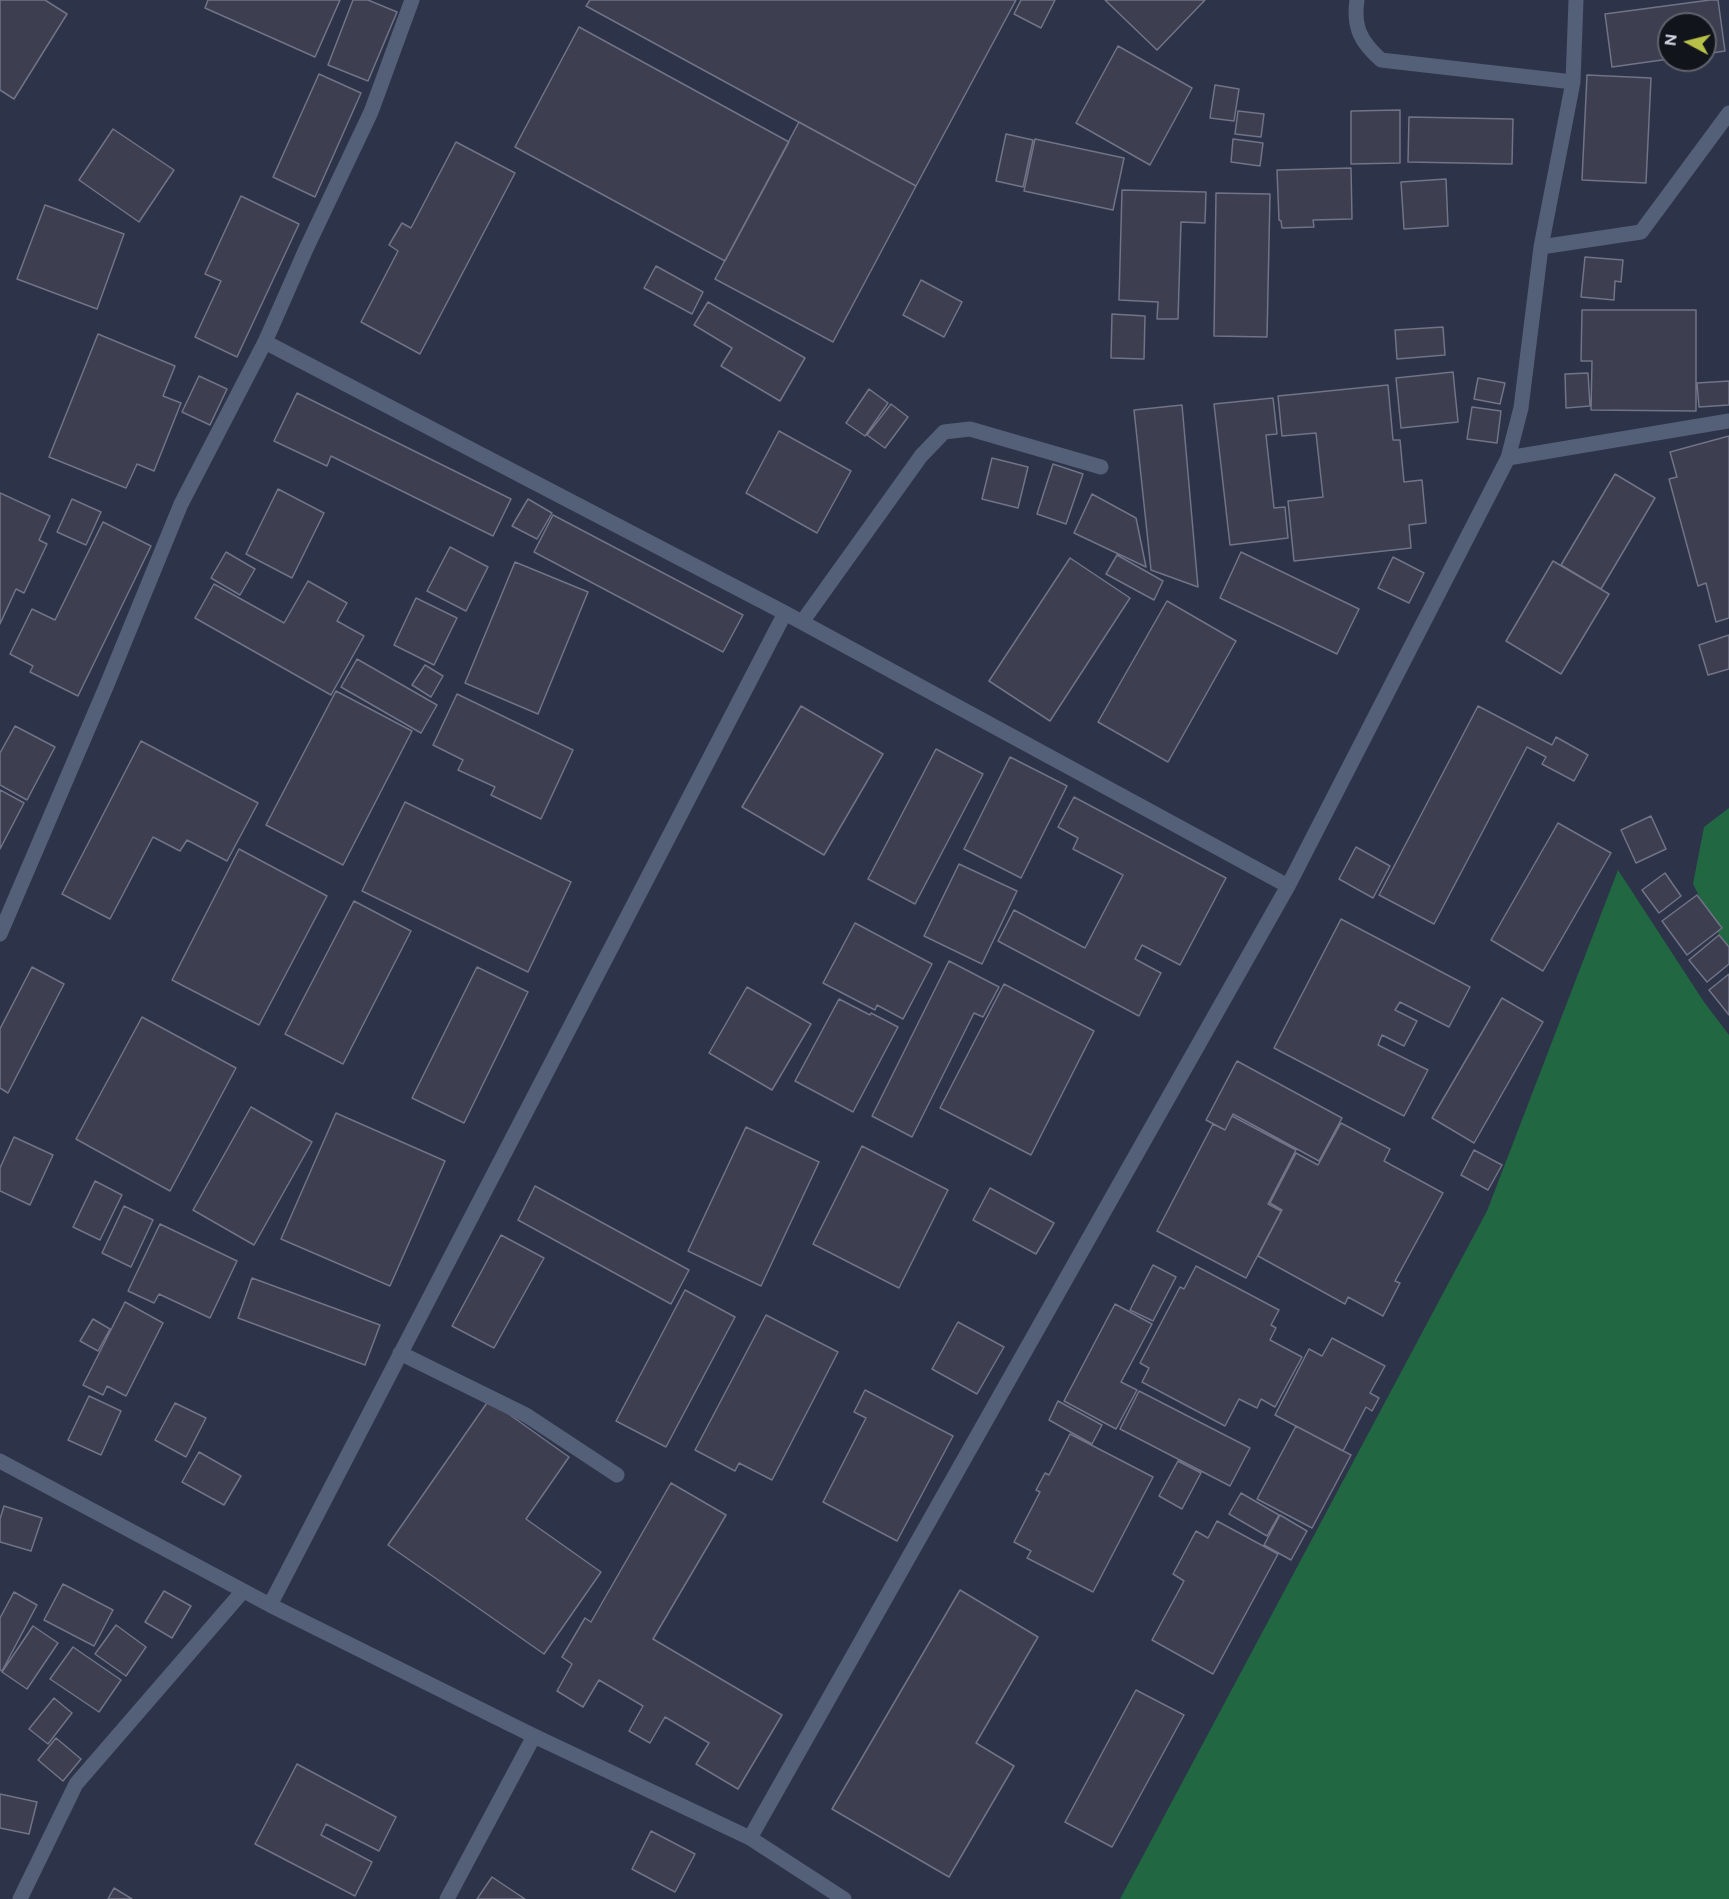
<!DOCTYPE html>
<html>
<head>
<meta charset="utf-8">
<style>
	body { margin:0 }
	#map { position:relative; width:1729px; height:1899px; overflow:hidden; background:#262b3c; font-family:"DM Sans",sans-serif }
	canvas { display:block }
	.north { position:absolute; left:1657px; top:12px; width:60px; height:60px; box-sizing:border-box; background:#12141c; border:2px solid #60636c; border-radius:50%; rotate:277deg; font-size:16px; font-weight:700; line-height:24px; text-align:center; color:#d6d9e4 }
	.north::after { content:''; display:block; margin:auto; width:21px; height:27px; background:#b7c148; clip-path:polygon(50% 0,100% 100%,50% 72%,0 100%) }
</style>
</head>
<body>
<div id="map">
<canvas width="1729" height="1899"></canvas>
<div class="north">N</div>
</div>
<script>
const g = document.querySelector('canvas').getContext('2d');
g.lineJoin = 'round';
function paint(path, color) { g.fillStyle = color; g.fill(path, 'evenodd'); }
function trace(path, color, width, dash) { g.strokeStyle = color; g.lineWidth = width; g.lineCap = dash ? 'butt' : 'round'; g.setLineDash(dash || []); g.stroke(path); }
paint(new Path2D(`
	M 0,0 L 1729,0 L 1729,1899 L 0,1899 ZM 1669,24 L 1705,24 L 1705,60 L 1669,60 Z`), '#2d344a');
paint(new Path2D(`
	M 1729,808 L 1729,954 L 1693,884 L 1704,827 Z
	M 1618,870 L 1704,1002 L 1729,1035 L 1729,1899 L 1120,1899 L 1487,1211 Z`), '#216741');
const building = new Path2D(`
	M 0,0 L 45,0 L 67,14 L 14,99 L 0,90 Z
	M 208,0 L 340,0 L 315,57 L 205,8 Z
	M 353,0 L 368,0 L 397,12 L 368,81 L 328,65 Z
	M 590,0 L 1016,0 L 916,186 L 586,6 Z
	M 1021,0 L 1055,0 L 1041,28 L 1014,14 Z
	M 1105,0 L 1205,0 L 1157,50 Z
	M 1710,0 L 1718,0 L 1725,51 L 1705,54 L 1705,24 L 1669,24 L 1669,59 L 1612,67 L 1605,14 Z
	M 579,27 L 789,142 L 725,261 L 515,147 Z
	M 1118,46 L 1192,88 L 1150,165 L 1076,123 Z
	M 319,74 L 361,93 L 315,197 L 273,177 Z
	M 1587,75 L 1651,78 L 1646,183 L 1582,180 Z
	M 1215,85 L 1239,89 L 1234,121 L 1210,118 Z
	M 1400,110 L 1400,163 L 1351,164 L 1351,111 Z
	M 1238,111 L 1264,114 L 1261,137 L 1235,134 Z
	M 1409,117 L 1513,119 L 1512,164 L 1408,162 Z
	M 799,122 L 916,186 L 833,342 L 715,279 Z
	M 113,129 L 174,170 L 139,222 L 79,180 Z
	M 1006,134 L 1033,140 L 1023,187 L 996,181 Z
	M 1035,139 L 1124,158 L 1113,210 L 1024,191 Z
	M 1233,139 L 1263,143 L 1260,166 L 1231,162 Z
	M 456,142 L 515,173 L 420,354 L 361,322 L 398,251 L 389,245 L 402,223 L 411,228 Z
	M 1351,168 L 1352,219 L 1313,220 L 1314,227 L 1282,228 L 1281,221 L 1279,220 L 1277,170 Z
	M 1446,179 L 1448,226 L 1404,229 L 1401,182 Z
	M 1122,190 L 1206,192 L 1205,223 L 1181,222 L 1178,319 L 1157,319 L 1158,302 L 1119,300 Z
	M 1216,193 L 1270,194 L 1267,337 L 1214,336 Z
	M 241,196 L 299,224 L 237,357 L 195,337 L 221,281 L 205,274 Z
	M 45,205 L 124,234 L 97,309 L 17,279 Z
	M 1585,257 L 1623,260 L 1621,282 L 1615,281 L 1614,300 L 1581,297 Z
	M 656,266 L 703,292 L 692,314 L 644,288 Z
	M 921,280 L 962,302 L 944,337 L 903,315 Z
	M 708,302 L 805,358 L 780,401 L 721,366 L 732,348 L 694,325 Z
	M 1582,310 L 1696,310 L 1696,411 L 1591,410 L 1592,361 L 1581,361 Z
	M 1112,314 L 1145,316 L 1144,359 L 1111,358 Z
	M 1443,327 L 1445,355 L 1397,359 L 1395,330 Z
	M 98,334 L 175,366 L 163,396 L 181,403 L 154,471 L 137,464 L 126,488 L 49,457 Z
	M 1453,372 L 1458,422 L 1401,428 L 1396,378 Z
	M 1588,373 L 1590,406 L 1566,408 L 1565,374 Z
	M 199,376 L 227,389 L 210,425 L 182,412 Z
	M 1478,378 L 1505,383 L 1500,404 L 1474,399 Z
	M 1729,381 L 1729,405 L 1699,407 L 1697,383 Z
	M 1388,385 L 1393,440 L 1400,440 L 1404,482 L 1422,480 L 1426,523 L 1409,525 L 1411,548 L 1294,561 L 1288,501 L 1323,497 L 1316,433 L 1282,436 L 1278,396 Z
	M 869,389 L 888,403 L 865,436 L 846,423 Z
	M 297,393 L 511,499 L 493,536 L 331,456 L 327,466 L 274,441 Z
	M 1273,398 L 1277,434 L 1266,435 L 1274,508 L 1285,507 L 1288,538 L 1230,545 L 1214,404 Z
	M 891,404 L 908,417 L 885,448 L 867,435 Z
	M 1182,405 L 1198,587 L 1151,570 L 1134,410 Z
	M 1472,407 L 1501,411 L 1497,443 L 1467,439 Z
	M 779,431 L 851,471 L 817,533 L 746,493 Z
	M 1729,436 L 1729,618 L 1716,622 L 1706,583 L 1698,586 L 1669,479 L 1677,477 L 1670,452 Z
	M 992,458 L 1028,467 L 1018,508 L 982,499 Z
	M 1053,464 L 1083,474 L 1066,524 L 1037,514 Z
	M 1615,474 L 1655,498 L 1601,589 L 1561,565 Z
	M 278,489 L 324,513 L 292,578 L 246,554 Z
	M 0,493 L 50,516 L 39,540 L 47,544 L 24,593 L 16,589 L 0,624 Z
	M 1092,494 L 1136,518 L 1146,567 L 1074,533 Z
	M 72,499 L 101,512 L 86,545 L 57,532 Z
	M 528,499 L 552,513 L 537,539 L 512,526 Z
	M 553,515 L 743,615 L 723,652 L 534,552 Z
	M 103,522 L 151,546 L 78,696 L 30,672 L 33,666 L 10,654 L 32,609 L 55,620 Z
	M 450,547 L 488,567 L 466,611 L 427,591 Z
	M 226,552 L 255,569 L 240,595 L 211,578 Z
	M 1241,552 L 1359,609 L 1337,654 L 1220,598 Z
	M 1117,555 L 1163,581 L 1154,600 L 1106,574 Z
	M 1393,557 L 1424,573 L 1409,603 L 1378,588 Z
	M 1070,558 L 1130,598 L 1050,721 L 989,681 Z
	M 1553,561 L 1609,594 L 1561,674 L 1506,641 Z
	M 515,562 L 588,592 L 538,714 L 465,683 Z
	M 308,581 L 347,603 L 337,621 L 364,636 L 331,695 L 195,618 L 214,584 L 284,623 Z
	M 416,598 L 457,618 L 434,665 L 394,645 Z
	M 1167,601 L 1236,641 L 1168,762 L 1098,722 Z
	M 1729,635 L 1729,669 L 1708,675 L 1699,645 Z
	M 357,659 L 437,705 L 421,733 L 341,687 Z
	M 425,665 L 443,676 L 431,697 L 412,685 Z
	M 336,691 L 412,731 L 343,865 L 266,825 Z
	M 457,694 L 573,750 L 541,819 L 491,795 L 495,787 L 458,770 L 463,760 L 433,745 Z
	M 801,706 L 883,754 L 824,855 L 742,807 Z
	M 1478,706 L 1552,745 L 1556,737 L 1588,755 L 1574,781 L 1542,764 L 1546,757 L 1527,747 L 1434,924 L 1379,895 Z
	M 15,726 L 55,747 L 27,800 L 0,785 L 0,753 Z
	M 141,741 L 258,803 L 227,861 L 187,840 L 180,851 L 153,837 L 110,919 L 62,894 Z
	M 936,749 L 983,774 L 915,904 L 868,879 Z
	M 1010,757 L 1067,786 L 1021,878 L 964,849 Z
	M 0,790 L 24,803 L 0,849 Z
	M 1074,797 L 1226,878 L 1180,965 L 1142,945 L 1135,959 L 1161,973 L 1139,1016 L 998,941 L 1014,910 L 1085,948 L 1123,875 L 1073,849 L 1078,838 L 1058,827 Z
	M 405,802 L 571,882 L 528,972 L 362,891 Z
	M 1651,816 L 1666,849 L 1636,863 L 1621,830 Z
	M 1558,823 L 1611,853 L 1543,971 L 1491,940 Z
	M 1356,847 L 1390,866 L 1373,898 L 1339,879 Z
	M 239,849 L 327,896 L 259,1025 L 172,980 Z
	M 959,864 L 1017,891 L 982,964 L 924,936 Z
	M 1665,873 L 1681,896 L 1659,913 L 1642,890 Z
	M 1697,895 L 1722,928 L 1687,955 L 1662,921 Z
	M 354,901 L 411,931 L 343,1064 L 285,1034 Z
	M 1341,919 L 1470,987 L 1449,1027 L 1400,1002 L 1395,1010 L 1417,1021 L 1404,1046 L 1382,1035 L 1378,1045 L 1428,1070 L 1404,1116 L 1274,1048 Z
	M 855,923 L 932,964 L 903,1019 L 877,1005 L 875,1010 L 823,983 Z
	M 1719,935 L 1729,947 L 1729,964 L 1707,982 L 1689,960 Z
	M 949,961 L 999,987 L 983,1017 L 974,1013 L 912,1137 L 872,1116 Z
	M 32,967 L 64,984 L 8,1093 L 0,1088 L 0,1029 Z
	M 477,967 L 528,992 L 464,1123 L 412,1098 Z
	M 1729,974 L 1729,1015 L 1709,990 Z
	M 1004,984 L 1094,1031 L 1031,1155 L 940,1108 Z
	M 747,987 L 811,1024 L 772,1090 L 709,1053 Z
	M 1502,998 L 1543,1022 L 1474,1143 L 1432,1118 Z
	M 839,999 L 870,1015 L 871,1013 L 898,1027 L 853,1112 L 795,1081 Z
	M 142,1017 L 236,1068 L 170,1191 L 76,1139 Z
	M 1237,1061 L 1342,1118 L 1319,1161 L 1233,1114 L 1225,1130 L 1206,1120 Z
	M 251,1107 L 312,1142 L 254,1245 L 193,1210 Z
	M 336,1113 L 445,1161 L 390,1286 L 281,1239 Z
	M 1232,1116 L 1296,1150 L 1268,1204 L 1281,1211 L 1246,1278 L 1157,1231 L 1213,1124 L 1225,1130 Z
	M 1341,1123 L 1390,1149 L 1384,1161 L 1443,1193 L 1395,1281 L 1400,1283 L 1383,1316 L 1348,1297 L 1345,1304 L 1258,1256 L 1282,1210 L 1270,1203 L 1296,1153 L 1318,1165 Z
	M 746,1127 L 819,1162 L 761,1286 L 688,1251 Z
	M 14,1137 L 53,1155 L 30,1205 L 0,1191 L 0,1168 Z
	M 862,1146 L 948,1190 L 899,1288 L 813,1244 Z
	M 1474,1150 L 1502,1165 L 1488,1190 L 1461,1175 Z
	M 95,1181 L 122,1195 L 100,1240 L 73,1227 Z
	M 535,1186 L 689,1270 L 671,1304 L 518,1220 Z
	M 990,1188 L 1054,1223 L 1036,1254 L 973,1220 Z
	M 124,1206 L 153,1220 L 131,1267 L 102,1253 Z
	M 160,1224 L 237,1261 L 210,1318 L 159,1294 L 154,1303 L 128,1291 Z
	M 501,1235 L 544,1258 L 494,1348 L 452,1326 Z
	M 1153,1265 L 1176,1277 L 1153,1321 L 1130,1310 Z
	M 1196,1266 L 1279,1310 L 1271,1325 L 1276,1328 L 1270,1340 L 1302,1357 L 1275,1407 L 1261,1399 L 1257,1408 L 1239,1399 L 1225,1426 L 1142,1382 L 1149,1368 L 1140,1363 L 1180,1287 L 1184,1289 Z
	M 252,1278 L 380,1325 L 365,1365 L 238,1318 Z
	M 685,1290 L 735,1317 L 666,1447 L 616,1421 Z
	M 125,1302 L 163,1323 L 126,1396 L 107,1386 L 103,1395 L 83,1385 Z
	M 1115,1304 L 1152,1324 L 1121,1382 L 1137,1390 L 1116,1429 L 1064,1401 Z
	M 766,1315 L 838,1352 L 772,1480 L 739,1463 L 735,1471 L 695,1450 Z
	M 93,1319 L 110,1329 L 98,1351 L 80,1341 Z
	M 958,1322 L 1004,1347 L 977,1394 L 932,1369 Z
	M 1332,1338 L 1385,1366 L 1370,1393 L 1379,1398 L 1372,1411 L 1366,1407 L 1343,1451 L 1275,1415 L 1309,1349 L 1322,1356 Z
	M 865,1390 L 953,1436 L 897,1541 L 823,1502 L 866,1418 L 854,1412 Z
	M 1139,1391 L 1250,1448 L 1230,1486 L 1120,1429 Z
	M 89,1396 L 121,1411 L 101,1455 L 68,1440 Z
	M 489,1400 L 569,1457 L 526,1519 L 601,1572 L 544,1654 L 388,1545 Z
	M 1058,1401 L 1102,1425 L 1092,1444 L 1049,1420 Z
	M 175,1403 L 206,1418 L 186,1457 L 155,1440 Z
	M 1296,1426 L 1351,1455 L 1312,1528 L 1257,1499 Z
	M 1070,1434 L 1153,1477 L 1093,1592 L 1027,1558 L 1031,1551 L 1014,1542 L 1040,1492 L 1036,1490 L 1045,1473 L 1049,1475 Z
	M 199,1452 L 241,1476 L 224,1505 L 182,1482 Z
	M 1178,1461 L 1201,1473 L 1182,1509 L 1159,1496 Z
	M 671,1483 L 726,1515 L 653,1639 L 782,1715 L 738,1789 L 696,1764 L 709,1743 L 665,1717 L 650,1743 L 629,1731 L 643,1706 L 599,1680 L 583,1707 L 557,1691 L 572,1664 L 562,1657 L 585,1618 L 591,1622 Z
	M 1241,1493 L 1279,1515 L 1267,1536 L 1229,1514 Z
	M 4,1506 L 42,1518 L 31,1551 L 0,1542 L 0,1519 Z
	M 1280,1515 L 1307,1531 L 1291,1560 L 1264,1545 Z
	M 1217,1521 L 1278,1554 L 1213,1674 L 1152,1640 L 1184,1581 L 1173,1574 L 1196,1531 L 1208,1538 Z
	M 63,1584 L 113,1610 L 94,1646 L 44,1620 Z
	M 960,1590 L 1038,1637 L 976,1743 L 1014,1766 L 949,1877 L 832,1809 Z
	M 164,1591 L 191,1606 L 172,1638 L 145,1622 Z
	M 14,1592 L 37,1605 L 2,1671 L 0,1670 L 0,1618 Z
	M 116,1625 L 146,1647 L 126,1676 L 95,1654 Z
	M 33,1626 L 58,1643 L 27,1689 L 2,1672 Z
	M 73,1647 L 121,1680 L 99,1712 L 50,1679 Z
	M 1136,1690 L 1184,1715 L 1112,1847 L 1065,1822 Z
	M 54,1698 L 72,1713 L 48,1744 L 29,1729 Z
	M 56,1738 L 81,1759 L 63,1781 L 38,1760 Z
	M 297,1764 L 396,1817 L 379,1851 L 326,1824 L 321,1835 L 372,1862 L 355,1896 L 255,1844 Z
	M 0,1794 L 37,1802 L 29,1834 L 0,1828 Z
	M 651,1831 L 695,1854 L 675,1892 L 632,1869 Z
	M 492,1877 L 525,1899 L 477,1899 Z
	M 114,1888 L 132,1899 L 108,1899 Z`);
paint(building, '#3d3e50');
trace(building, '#717386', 1.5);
trace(new Path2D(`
	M 1357,0 C 1353,28 1361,42 1381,60 L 1573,82
	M 1541,247 L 1641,232 L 1729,113
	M 265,342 L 785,613 L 1288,886
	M 1508,458 L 1729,421
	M 802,622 L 921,456 L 944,432 L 970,429 L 1101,467
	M 0,934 L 106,687 L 181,504 L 265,342 L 306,249 L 371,112 L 412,0
	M 400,1353 L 526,1415 L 617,1475
	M 0,1461 L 270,1605 L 534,1736 L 750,1838 L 844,1899
	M 270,1605 L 785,613
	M 750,1838 L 1288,886 L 1508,458 L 1521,408 L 1541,247 L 1573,82 L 1576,0
	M 20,1899 L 76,1784 L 243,1591
	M 447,1899 L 534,1736`), '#545f78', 15);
</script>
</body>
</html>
